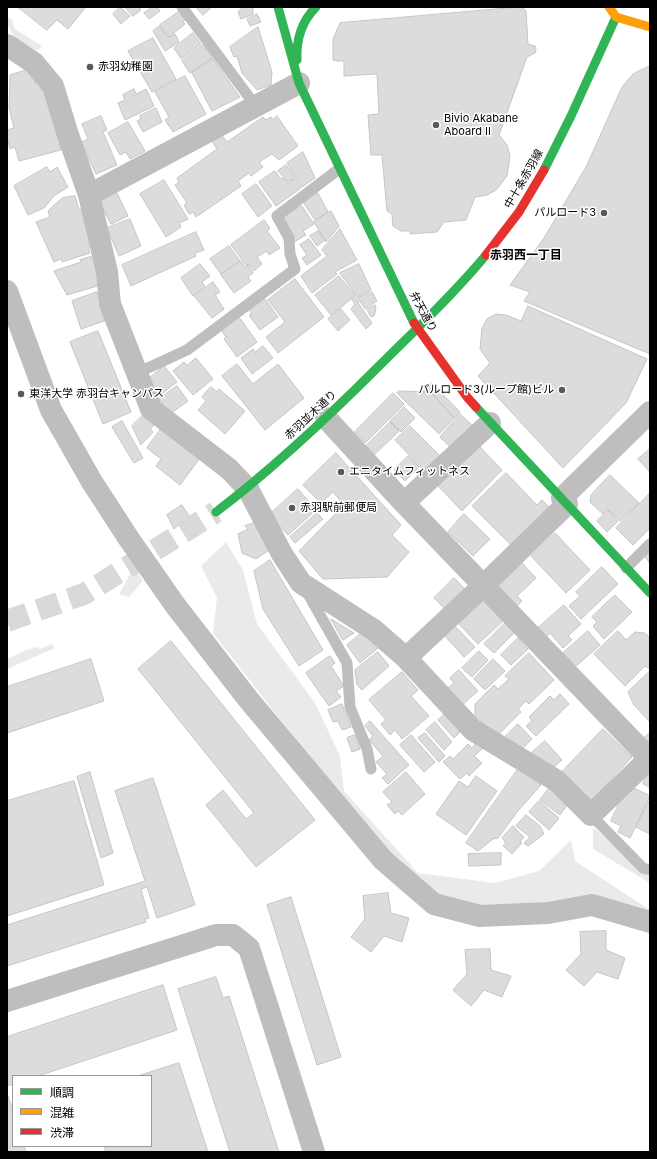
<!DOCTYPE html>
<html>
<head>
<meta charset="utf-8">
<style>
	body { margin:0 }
	#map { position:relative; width:657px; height:1159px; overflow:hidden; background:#fff; font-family:Inter,"Noto Sans JP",sans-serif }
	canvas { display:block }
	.frame { position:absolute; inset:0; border:8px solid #000; pointer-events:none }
	.legend { position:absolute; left:12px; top:1075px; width:140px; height:72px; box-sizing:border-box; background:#fff; border:1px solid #999; margin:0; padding:5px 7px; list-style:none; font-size:12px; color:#000 }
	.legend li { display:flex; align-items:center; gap:8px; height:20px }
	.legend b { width:20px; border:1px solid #999 }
</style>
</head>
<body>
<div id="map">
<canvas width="657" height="1159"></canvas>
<div class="frame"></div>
<ul class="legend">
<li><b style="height:5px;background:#30b455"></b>順調</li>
<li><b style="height:5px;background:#ff9f0a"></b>混雑</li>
<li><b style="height:5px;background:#e5322d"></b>渋滞</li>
</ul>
</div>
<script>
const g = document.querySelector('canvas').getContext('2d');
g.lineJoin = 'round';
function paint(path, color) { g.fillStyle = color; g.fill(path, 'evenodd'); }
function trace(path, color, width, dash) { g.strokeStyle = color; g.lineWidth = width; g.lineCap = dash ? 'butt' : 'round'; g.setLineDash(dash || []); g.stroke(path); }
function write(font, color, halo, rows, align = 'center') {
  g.font = font + ' Inter,"Noto Sans JP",sans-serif'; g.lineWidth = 3; g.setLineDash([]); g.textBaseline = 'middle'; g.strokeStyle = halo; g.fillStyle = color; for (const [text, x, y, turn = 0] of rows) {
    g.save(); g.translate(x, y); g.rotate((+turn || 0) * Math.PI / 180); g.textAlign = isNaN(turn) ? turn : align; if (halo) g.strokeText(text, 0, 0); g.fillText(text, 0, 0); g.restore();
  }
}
paint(new Path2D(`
	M 7,16 L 12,20 L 15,29 L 42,46 L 37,51 C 21,41 7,37 7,16 Z
	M 226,542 L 243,570 L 257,624 L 315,703 L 340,756 L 344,791 L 418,873 L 495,883 L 539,871 L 571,840 L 575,861 L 650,910 L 650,915 L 480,909 L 435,898 L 385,854 L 213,633 L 217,598 L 201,566 Z
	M 134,567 L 143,581 L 129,597 L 119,594 Z
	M 52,644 L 55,648 L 7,669 L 7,659 L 26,650 L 38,647 L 40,649 Z
	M 593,827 L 650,878 L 650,883 L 593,849 Z`), '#eaeaea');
const building = new Path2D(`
	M 18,7 L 86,7 L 68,29 L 57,20 L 47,30 Z
	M 120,7 L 130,16 L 121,24 L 113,14 Z
	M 125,7 L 139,7 L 141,10 L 133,16 Z
	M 153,7 L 157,7 L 160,11 L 149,19 L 144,13 Z
	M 196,7 L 212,7 L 203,15 Z
	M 244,7 L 253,7 L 253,14 L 241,19 L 238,12 Z
	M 522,7 L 526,11 L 528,44 L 535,46 L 536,49 L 535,53 L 527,57 L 499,135 L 507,145 L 510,156 L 507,176 L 496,190 L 487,195 L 475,197 L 466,220 L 444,222 L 437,232 L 410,234 L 410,231 L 401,231 L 393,226 L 392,214 L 387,211 L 382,155 L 371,155 L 368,115 L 379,114 L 377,74 L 344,76 L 344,61 L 337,61 L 333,60 L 333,39 L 340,23 Z
	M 180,11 L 187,19 L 183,22 L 185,24 L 169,37 L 160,25 Z
	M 257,14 L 261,22 L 250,26 L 247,19 Z
	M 160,26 L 168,38 L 175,34 L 179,42 L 165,51 L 153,31 Z
	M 258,27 L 272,72 L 271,85 L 257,90 L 242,73 L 237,56 L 234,57 L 230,47 Z
	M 193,33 L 201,44 L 181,59 L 174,48 Z
	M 153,38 L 176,79 L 152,92 L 128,51 Z
	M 203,45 L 212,58 L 190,73 L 182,61 Z
	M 213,59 L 240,97 L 212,111 L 192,73 Z
	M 650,66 L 650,354 L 524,301 L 530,292 L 510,285 L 544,238 L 586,167 L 622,87 L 633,74 Z
	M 31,69 L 35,84 L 44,82 L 61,150 L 19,161 L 15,147 L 10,149 L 7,138 L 7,130 L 14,128 L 9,108 L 10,75 Z
	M 185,76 L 206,114 L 173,132 L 165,120 L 169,117 L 155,92 Z
	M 134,89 L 136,94 L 146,89 L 154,106 L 125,120 L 118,103 L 125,100 L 123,95 Z
	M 156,108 L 162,122 L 143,132 L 137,121 L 141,119 L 140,116 Z
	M 101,116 L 107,130 L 103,132 L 117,165 L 96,174 L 81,142 L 88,139 L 82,124 Z
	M 277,116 L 298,146 L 279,160 L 272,154 L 259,162 L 263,167 L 251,176 L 249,173 L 238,181 L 241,186 L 196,217 L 193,212 L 189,214 L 184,205 L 187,203 L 175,185 L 179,182 L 177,178 L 217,149 L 212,141 L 221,134 L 227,142 L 263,117 L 266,120 L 271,117 L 273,119 Z
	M 128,122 L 145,151 L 130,159 L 126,152 L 120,155 L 108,133 Z
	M 303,152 L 315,178 L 302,187 L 287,163 Z
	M 286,165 L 295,178 L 288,182 L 278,171 Z
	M 47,167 L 50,172 L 57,167 L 68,187 L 54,196 L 44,208 L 28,215 L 14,186 Z
	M 275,171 L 281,179 L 283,178 L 288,184 L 295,179 L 301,188 L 276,206 L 259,182 Z
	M 164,180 L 188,219 L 179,223 L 181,227 L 166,237 L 140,194 Z
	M 256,184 L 272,206 L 258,217 L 242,194 Z
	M 115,189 L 128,216 L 111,224 L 97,197 Z
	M 318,193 L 328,212 L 315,220 L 303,202 Z
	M 75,196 L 79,210 L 82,209 L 91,246 L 88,247 L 90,253 L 62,262 L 61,259 L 54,262 L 36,222 L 50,217 L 48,211 L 62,198 Z
	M 302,206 L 314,224 L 303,231 L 306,235 L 294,242 L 282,218 Z
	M 331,211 L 339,226 L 326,242 L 314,222 Z
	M 130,219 L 141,246 L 119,256 L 107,228 Z
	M 264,220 L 270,228 L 267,231 L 280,248 L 269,255 L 267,251 L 257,257 L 262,264 L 254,271 L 249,264 L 246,265 L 231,245 Z
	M 340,229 L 357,260 L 335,272 L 337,274 L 312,293 L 301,276 L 327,256 L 322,250 Z
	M 318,231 L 325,240 L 317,246 L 310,236 Z
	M 196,232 L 204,250 L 195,253 L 196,256 L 131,286 L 122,265 Z
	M 309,239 L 321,255 L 307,265 L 302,258 L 307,255 L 300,245 Z
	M 229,246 L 240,261 L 221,274 L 210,259 Z
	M 97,255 L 104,284 L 67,295 L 54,271 L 81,262 L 80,260 Z
	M 241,261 L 245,267 L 248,265 L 253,273 L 248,277 L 251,281 L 234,293 L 221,275 Z
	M 200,264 L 210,276 L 202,282 L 205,287 L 193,296 L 181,278 Z
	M 359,264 L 371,290 L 357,297 L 340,273 Z
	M 339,276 L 355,296 L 331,315 L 315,295 Z
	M 295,279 L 324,317 L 278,353 L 266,337 L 285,322 L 268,300 Z
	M 213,282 L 220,292 L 215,295 L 224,309 L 212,318 L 194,296 Z
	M 97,292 L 107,320 L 81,329 L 72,301 Z
	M 372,292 L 377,301 L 365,309 L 358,298 Z
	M 355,297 L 359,302 L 358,303 L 372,323 L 366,329 L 351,309 L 355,304 L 352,300 Z
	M 265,299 L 278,317 L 260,330 L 249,315 L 252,314 L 249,310 Z
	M 375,305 L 376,309 L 374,316 L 371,317 L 367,310 Z
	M 528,306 L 647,359 L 626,403 L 563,468 L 478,376 L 490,363 L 480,349 L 482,328 L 487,319 L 496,314 L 506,315 L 521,321 Z
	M 341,309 L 350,320 L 338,331 L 328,319 Z
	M 239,317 L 257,342 L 237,357 L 224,339 L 226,337 L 221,330 Z
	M 98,331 L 131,412 L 103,424 L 70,342 Z
	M 263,346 L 273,358 L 252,374 L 241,358 L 253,349 L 255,352 Z
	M 196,358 L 213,379 L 193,395 L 173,371 L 184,362 L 187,365 Z
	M 237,364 L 253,384 L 278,364 L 304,398 L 265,430 L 222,376 Z
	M 164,366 L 177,382 L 159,396 L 147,380 Z
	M 432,383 L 460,412 L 454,418 L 431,392 L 423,392 Z
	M 177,386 L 188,401 L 170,414 L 159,399 Z
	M 211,387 L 217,392 L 219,389 L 245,411 L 225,434 L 198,410 L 206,401 L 202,397 Z
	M 399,391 L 431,392 L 454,418 L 439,434 L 397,393 Z
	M 393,393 L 404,404 L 365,443 L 355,432 Z
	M 404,407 L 415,418 L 401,432 L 390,421 Z
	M 460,414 L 474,427 L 450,447 L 440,437 Z
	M 143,415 L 154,425 L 150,429 L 153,432 L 141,445 L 132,426 Z
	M 122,421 L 143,458 L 134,463 L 112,427 Z
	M 390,422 L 399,431 L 373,456 L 365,447 Z
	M 410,426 L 440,456 L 424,471 L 395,440 Z
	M 161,429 L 200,458 L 180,485 L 156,466 L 161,459 L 147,448 Z
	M 478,445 L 502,470 L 462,511 L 438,486 Z
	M 650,449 L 650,472 L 638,459 Z
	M 336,453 L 401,525 L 392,535 L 409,552 L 387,577 L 323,579 L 299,551 L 344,505 L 333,492 L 321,503 L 303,485 Z
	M 408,456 L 419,467 L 405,481 L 394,470 Z
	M 506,473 L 537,505 L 542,500 L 552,510 L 514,548 L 472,506 Z
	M 610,475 L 639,503 L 620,521 L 608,509 L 603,514 L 590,502 L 591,495 Z
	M 298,489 L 316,510 L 288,535 L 269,515 Z
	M 650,493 L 650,528 L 633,545 L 616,528 Z
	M 182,505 L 189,516 L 174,529 L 167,515 Z
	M 608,510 L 618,521 L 607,532 L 597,521 Z
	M 317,513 L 323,519 L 295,543 L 290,537 Z
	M 464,514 L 490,539 L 473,556 L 448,532 Z
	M 254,523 L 269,550 L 256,559 L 242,553 L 238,534 L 248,529 L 245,526 Z
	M 555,533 L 590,570 L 566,593 L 531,556 Z
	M 650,552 L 650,563 L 645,557 Z
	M 270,560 L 323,650 L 299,666 L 263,609 L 254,571 Z
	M 520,561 L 536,578 L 517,596 L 522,601 L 515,608 L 494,586 Z
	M 602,567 L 618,584 L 581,619 L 569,606 L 580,596 L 576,592 Z
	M 454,578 L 465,589 L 445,609 L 434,598 Z
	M 615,595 L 632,612 L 604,639 L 593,626 L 597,622 L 592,617 Z
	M 484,601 L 503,621 L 478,644 L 459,624 Z
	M 564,605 L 581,624 L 568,636 L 572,640 L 563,648 L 550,633 L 546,637 L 538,628 Z
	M 331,619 L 354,633 L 343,640 Z
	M 505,623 L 514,633 L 494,653 L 484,644 Z
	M 454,625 L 475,647 L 464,657 L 444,635 Z
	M 588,631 L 600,645 L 575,667 L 563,653 Z
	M 618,631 L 626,640 L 635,632 L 645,633 L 650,638 L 650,669 L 645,666 L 625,686 L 594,654 Z
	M 363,632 L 383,644 L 360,663 L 347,645 Z
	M 518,638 L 528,649 L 511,665 L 501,655 Z
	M 171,641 L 315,820 L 256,867 L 206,805 L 223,790 L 246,819 L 254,813 L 138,669 Z
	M 479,651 L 488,660 L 472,677 L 462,668 Z
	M 378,652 L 389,666 L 362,690 L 357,685 L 355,670 Z
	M 529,653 L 554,680 L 529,704 L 526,701 L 518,709 L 521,712 L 496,737 L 475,715 L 475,704 L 494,685 L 498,689 L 509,679 L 505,676 Z
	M 330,656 L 335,663 L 331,666 L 344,686 L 336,691 L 341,697 L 329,706 L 306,673 Z
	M 91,659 L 104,701 L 7,733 L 7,687 Z
	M 493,659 L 505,671 L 485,690 L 474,679 Z
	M 459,670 L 478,691 L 462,705 L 447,689 L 454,683 L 450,678 Z
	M 650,671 L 650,722 L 634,705 L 628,692 Z
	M 402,672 L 418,690 L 411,696 L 429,716 L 402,739 L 395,730 L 390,735 L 381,724 L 386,720 L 369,700 Z
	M 560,694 L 569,704 L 536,736 L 526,726 L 532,721 L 529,717 L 550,696 L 554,700 Z
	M 342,704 L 351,727 L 342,730 L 338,721 L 333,722 L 328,710 Z
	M 447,712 L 462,730 L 454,738 L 438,720 Z
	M 370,721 L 409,765 L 388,784 L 382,778 L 387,774 L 376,762 L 383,756 L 369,740 L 373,736 L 365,726 Z
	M 435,722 L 452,742 L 444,750 L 426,730 Z
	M 518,724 L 532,739 L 519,752 L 505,737 Z
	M 603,729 L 632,757 L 591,801 L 561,773 Z
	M 425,733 L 445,756 L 439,762 L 418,738 Z
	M 650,733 L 650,745 L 644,738 Z
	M 355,735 L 360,749 L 352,752 L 347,738 Z
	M 411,735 L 435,762 L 424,772 L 400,745 Z
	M 545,741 L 562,760 L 549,771 L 529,755 Z
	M 477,742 L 483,748 L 474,756 L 482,763 L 469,776 L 467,773 L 460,779 L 443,762 L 450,756 L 453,759 L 468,744 L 472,748 Z
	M 518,769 L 541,785 L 517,812 L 498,838 L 493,839 L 478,851 L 466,843 Z
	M 649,771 L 650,772 L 650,787 L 643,784 Z
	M 90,772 L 113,853 L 101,858 L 77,777 Z
	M 406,772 L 425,794 L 402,815 L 398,811 L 395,814 L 387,805 L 392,802 L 383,792 Z
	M 476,776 L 497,791 L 466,835 L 436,814 L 459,781 L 468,787 Z
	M 153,778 L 195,905 L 157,918 L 147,887 L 141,889 L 149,918 L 145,919 L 146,922 L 7,966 L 7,925 L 145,881 L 115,791 Z
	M 74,781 L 104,885 L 7,916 L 7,801 Z
	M 628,785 L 650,796 L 630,838 L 618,832 L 621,826 L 611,821 Z
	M 550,787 L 569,802 L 560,815 L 540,800 Z
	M 650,800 L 650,834 L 636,827 Z
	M 539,801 L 559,818 L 549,830 L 529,812 Z
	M 526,815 L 540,826 L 544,834 L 528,846 L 524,843 L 530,837 L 516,826 Z
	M 513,826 L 524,837 L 520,842 L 522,843 L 512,854 L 503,846 L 506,843 L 502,838 Z
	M 501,853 L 501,865 L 469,866 L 468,854 Z
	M 388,893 L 391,913 L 409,918 L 402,942 L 384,936 L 371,952 L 351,937 L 365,919 L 363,896 Z
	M 291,897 L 341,1057 L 317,1065 L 267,905 Z
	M 606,931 L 606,950 L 625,958 L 618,979 L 597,972 L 584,986 L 566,970 L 581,954 L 580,932 Z
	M 490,949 L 491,970 L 511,976 L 502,997 L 484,990 L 471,1006 L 453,990 L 467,974 L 465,950 Z
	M 216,977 L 223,998 L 229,996 L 279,1152 L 230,1152 L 178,989 Z
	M 163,985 L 177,1030 L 38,1076 L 13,1076 L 13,1084 L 7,1086 L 7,1037 Z
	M 179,1063 L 208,1152 L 106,1152 L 104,1146 L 151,1146 L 151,1076 L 138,1076 Z
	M 7,1093 L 13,1111 L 13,1146 L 24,1146 L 26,1152 L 7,1152 Z`);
paint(building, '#dcdcdc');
trace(building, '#c5c5c5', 1);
trace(new Path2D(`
	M 7,621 L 84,594 L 216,512`), '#d9d9d9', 22, [22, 11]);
trace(new Path2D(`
	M 182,7 L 255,105
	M 137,373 L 187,350 L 295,269 L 290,254 L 289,238 L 277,216 L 339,169
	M 626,568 L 650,544
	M 307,592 L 347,663 L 350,707 L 367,749 L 371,769
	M 591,815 L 643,868 L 650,870`), '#bebebe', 11);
trace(new Path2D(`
	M 7,45 L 34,63 L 53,86 L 68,135 L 89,195 L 107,272 L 110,304 L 151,409 L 229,469 L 248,489 L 282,554 L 301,583 L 374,630 L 406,658 L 473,730 L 557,781 L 591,815 L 650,758
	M 89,195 L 299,83
	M 7,291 L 51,410 L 92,482 L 129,539 L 175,605 L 248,699 L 383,860 L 434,904 L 480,916 L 548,913 L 592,905 L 650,922
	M 326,418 L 404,503 L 649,758
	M 562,498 L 650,412
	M 404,503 L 490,423
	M 406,658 L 484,585 L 567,504
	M 7,1001 L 216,935 L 233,935 L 249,948 L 314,1152`), '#bebebe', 22);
trace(new Path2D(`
	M 278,7 L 299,83 L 414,323
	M 297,60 C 296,39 301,22 316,7
	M 544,170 L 571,116 L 616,17
	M 476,407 L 650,593
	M 216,512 C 274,468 327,418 379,366 C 415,330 453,295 486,255`), '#30b455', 9);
trace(new Path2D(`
	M 609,7 L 616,17 L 650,27`), '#ff9f0a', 9);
trace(new Path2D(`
	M 486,255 L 519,212 L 544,170
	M 414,323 L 467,397 L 476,407`), '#e5322d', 9);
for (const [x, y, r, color] of [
	[90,67,4,"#595959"],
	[436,125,4,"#595959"],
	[604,213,4,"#595959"],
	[562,390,4,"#595959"],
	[21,394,4,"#595959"],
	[341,472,4,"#595959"],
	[292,508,4,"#595959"]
]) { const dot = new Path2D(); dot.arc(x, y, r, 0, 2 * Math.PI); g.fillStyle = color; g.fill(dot); trace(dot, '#fff', 1.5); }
write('11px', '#000', '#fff', [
	["赤羽幼稚園",98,67],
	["Bivio Akabane",444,119],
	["Aboard II",444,132],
	["パルロード3",596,213,"right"],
	["パルロード3(ループ館)ビル",554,390,"right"],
	["東洋大学 赤羽台キャンパス",29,394],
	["エニタイムフィットネス",349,472],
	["赤羽駅前郵便局",300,508]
], 'left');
write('11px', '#000', '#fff', [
	["中十条赤羽線",524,179,-60],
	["弁天通り",423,312,61],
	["赤羽並木通り",311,415,-43]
]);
write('bold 12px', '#000', '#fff', [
	["赤羽西一丁目",526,255]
]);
</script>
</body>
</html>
